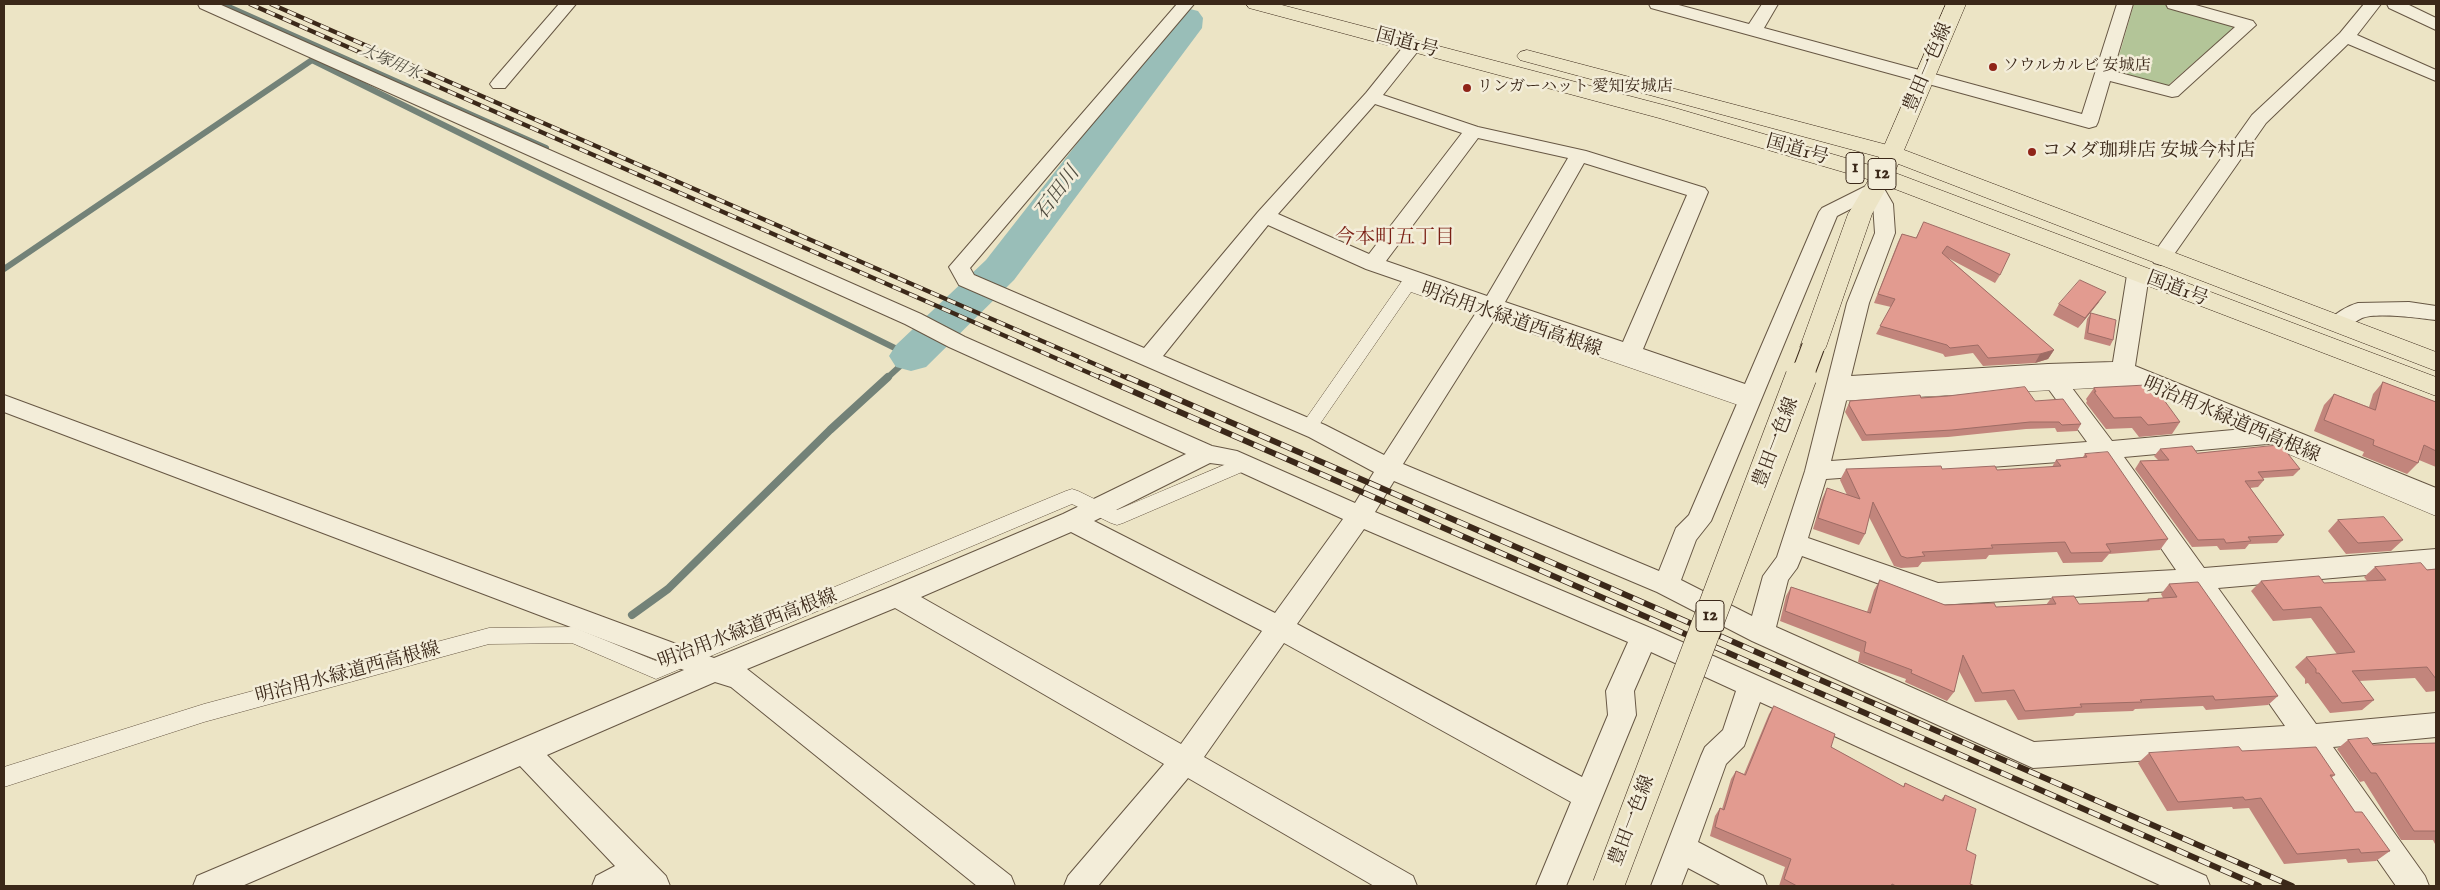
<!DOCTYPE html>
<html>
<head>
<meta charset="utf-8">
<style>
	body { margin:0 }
	#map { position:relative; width:2440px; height:890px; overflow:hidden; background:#ece4c5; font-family:"IM FELL English",serif }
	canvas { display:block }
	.frame { position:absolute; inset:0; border:5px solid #3b2819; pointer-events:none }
</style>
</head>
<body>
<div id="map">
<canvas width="2440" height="890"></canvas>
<div class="frame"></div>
</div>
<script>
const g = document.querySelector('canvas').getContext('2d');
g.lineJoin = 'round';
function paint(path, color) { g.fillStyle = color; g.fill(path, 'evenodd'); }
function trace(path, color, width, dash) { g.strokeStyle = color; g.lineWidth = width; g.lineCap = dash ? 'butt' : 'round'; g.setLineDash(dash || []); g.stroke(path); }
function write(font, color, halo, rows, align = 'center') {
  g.font = font + ' "IM FELL English","Noto Serif JP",serif'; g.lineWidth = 5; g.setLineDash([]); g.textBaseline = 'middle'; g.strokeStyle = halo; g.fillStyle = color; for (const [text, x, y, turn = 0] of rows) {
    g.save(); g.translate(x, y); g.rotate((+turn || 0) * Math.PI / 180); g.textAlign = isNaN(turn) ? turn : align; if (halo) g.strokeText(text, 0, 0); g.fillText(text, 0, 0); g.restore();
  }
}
paint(new Path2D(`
	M 2134,4 L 2163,4 L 2236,26 L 2166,87 L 2114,73 Z`), '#b3c598');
trace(new Path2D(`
	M 222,4 L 546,148
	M 4,269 L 312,60 L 911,356 L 886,379`), '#738278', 6);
trace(new Path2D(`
	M 632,615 L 668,589 L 830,430 L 888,377`), '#738278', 8);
paint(new Path2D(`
	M 1186,8 L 1198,11 L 1203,18 L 1202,28 L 1014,280 L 926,367 L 911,371 L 896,367 L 889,356 L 896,345 L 986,260 L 1168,27 L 1169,18 L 1174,11 Z`), '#99beb8');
const pedestrian = new Path2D(`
	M 1408,280 L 1756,399 L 1759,403 L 1756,407 L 1750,409 L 1744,407 L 1411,292 L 1315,431 L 1309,433 L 1303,431 L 1300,427 L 1303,423 L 1402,281 Z
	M 2135,374 L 2155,382 L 2157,386 L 2155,390 L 2149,392 L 2133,386 L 1836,401 L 1830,399 L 1828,395 L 1830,391 L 1836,389 Z
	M 2285,438 L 2436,501 L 2436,516 L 2279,450 L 2276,445 L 2279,440 Z
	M 1243,457 L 1249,459 L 1252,464 L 1249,469 L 1123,523 L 1117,525 L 1111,523 L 1072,504 L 656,679 L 572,643 L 489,644 L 204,722 L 4,787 L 4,767 L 204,704 L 489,628 L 573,627 L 656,661 L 1066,491 L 1072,489 L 1078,491 L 1117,510 Z`);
const minor = new Path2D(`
	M 198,4 L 219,4 L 921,314 L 965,337 L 1212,446 L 1237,451 L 1355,503 L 1374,472 L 1309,437 L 959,285 L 949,267 L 1177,4 L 1194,4 L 970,268 L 974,275 L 1144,348 L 1258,212 L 1366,93 L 1407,42 L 1419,42 L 1422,46 L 1383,95 L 1478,127 L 1586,151 L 1705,188 L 1708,192 L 1643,349 L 1745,384 L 1819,212 L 1822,208 L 1868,185 L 1875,183 L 1882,185 L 1893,204 L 1895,233 L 1869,303 L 1851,376 L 2048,364 L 2113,362 L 2127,275 L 2131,270 L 2138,268 L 2145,270 L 2149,275 L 2135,366 L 2436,488 L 2436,507 L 2278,443 L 2124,457 L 2204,568 L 2436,549 L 2436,569 L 2218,588 L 2316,724 L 2436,713 L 2436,737 L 2333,747 L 2425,876 L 2429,886 L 2396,886 L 2301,750 L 2033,768 L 1752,641 L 1657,592 L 1394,481 L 1375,512 L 1653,629 L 2206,876 L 2210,886 L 2162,886 L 1760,702 L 1744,746 L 1726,764 L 1698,842 L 1763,876 L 1767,886 L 1722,886 L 1688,868 L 1681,886 L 1651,886 L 1701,756 L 1705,747 L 1723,730 L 1736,691 L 1651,652 L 1634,691 L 1636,715 L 1566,886 L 1536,886 L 1571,802 L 1284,643 L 1204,757 L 1413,876 L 1417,886 L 1374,886 L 1188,778 L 1098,886 L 1064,886 L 1068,876 L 1164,764 L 895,608 L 747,669 L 1011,876 L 1015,886 L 977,886 L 731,687 L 715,682 L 547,755 L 666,876 L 670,886 L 592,886 L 596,876 L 615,866 L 520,766 L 242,886 L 193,886 L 197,876 L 684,670 L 4,412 L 4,395 L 714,658 L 888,588 L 1063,514 L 1186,454 L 949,347 L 905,324 L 200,8 ZM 1375,104 L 1462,133 L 1369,254 L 1278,214 ZM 1478,138 L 1568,158 L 1487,296 L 1386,261 ZM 1584,163 L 1687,195 L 1623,342 L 1505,302 ZM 1870,199 L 1873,204 L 1875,233 L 1847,303 L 1805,471 L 1777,557 L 1763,576 L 1752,616 L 1681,580 L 1696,540 L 1711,521 L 1837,216 ZM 1268,225 L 1366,269 L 1479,308 L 1384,455 L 1325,425 L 1163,356 ZM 1497,315 L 1739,399 L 1689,515 L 1676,528 L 1659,571 L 1403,464 ZM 2121,378 L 2244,429 L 2112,441 L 2066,380 ZM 2042,380 L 2087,442 L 1831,461 L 1848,393 ZM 2100,459 L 2176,570 L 1938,583 L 1808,538 L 1826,479 ZM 1210,463 L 1225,465 L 1343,519 L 1275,613 L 1094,521 ZM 1364,529 L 1628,642 L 1606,691 L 1608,715 L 1582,777 L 1297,624 ZM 1071,532 L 1262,631 L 1181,744 L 921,597 ZM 1802,556 L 1938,605 L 2190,590 L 2285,726 L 2034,742 L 1776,627 L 1788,580 L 1797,568 Z
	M 559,4 L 576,4 L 505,88 L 493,88 L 490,84 L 493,80 Z
	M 1649,4 L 1675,4 L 1749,24 L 1762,4 L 1778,4 L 1764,28 L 2082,114 L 2117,4 L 2133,4 L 2113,71 L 2169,86 L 2235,27 L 2168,8 L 2166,4 L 2192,4 L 2253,21 L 2256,25 L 2178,96 L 2172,97 L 2110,81 L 2098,122 L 2096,126 L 2089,128 L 1651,8 Z
	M 2364,4 L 2381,4 L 2357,35 L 2436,70 L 2436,81 L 2348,44 L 2266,123 L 2168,263 L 2161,265 L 2154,263 L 2151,258 L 2154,253 L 2252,115 L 2340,33 Z
	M 2387,4 L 2407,4 L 2436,18 L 2436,30 L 2389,8 Z
	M 2409,302 L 2436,306 L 2436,320 C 2420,318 2376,312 2362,318 C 2349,324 2345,334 2330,329 L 2327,324 C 2333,314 2347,306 2358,303 Z`);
const primary = new Path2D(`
	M 1946,4 L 1966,4 L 1893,176 L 1872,214 L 1826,347 L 1822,353 L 1813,356 L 1804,353 L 1800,347 L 1848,214 L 1871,176 Z`);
const trunk = new Path2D(`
	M 1246,4 L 1278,4 L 1675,108 L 1890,171 L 2436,377 L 2436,396 L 1874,181 L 1659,118 L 1249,8 Z
	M 1527,50 L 1899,148 L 2436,352 L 2436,371 L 1883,158 L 1520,60 L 1517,56 L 1520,52 Z`);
trace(pedestrian, '#675744', 1);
trace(minor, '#675744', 2);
trace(primary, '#3b2819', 1);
trace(trunk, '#3b2819', 1);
paint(pedestrian, '#f3edd9');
paint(minor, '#f3edd9');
paint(primary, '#ece4c5');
paint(trunk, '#ece4c5');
const railFar1 = new Path2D(`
	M 250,4 L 1103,379
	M 271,4 L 1129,379`);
const rail = new Path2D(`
	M 1100,377 L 2259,886
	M 1127,377 L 2292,886`);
trace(railFar1, '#3b2819', 4.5);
trace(rail, '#3b2819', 6);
trace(railFar1, '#f3edd9', 3, [9]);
trace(rail, '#f3edd9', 4.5, [12]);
const primaryBridgeFar1 = new Path2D(`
	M 1801,379 L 1813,347`);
const primaryBridge = new Path2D(`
	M 1608,886 L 1801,377`);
trace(primaryBridgeFar1, '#3b2819', 24, []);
trace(primaryBridge, '#3b2819', 32, []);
trace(primaryBridgeFar1, '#ece4c5', 22);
trace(primaryBridge, '#ece4c5', 31);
paint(new Path2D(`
	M 1924,222 L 2000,275 L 1995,283 L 1948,258 L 2054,350 L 2048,359 L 2035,363 L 1983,366 L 1973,353 L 1945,357 L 1943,354 L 1876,334 L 1891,307 L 1874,303 L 1898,242 L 1902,234 L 1916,238 Z
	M 2099,302 L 2078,328 L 2053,315 L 2059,304 Z
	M 2091,313 L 2113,340 L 2110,346 L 2084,339 L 2087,319 Z
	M 2383,382 L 2436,402 L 2436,467 L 2419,460 L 2418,463 L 2407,474 L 2362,456 L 2364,452 L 2314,431 L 2324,405 L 2334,394 L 2369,407 L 2373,394 Z
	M 2094,388 L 2180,422 L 2172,434 L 2139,437 L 2132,428 L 2106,429 L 2086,403 L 2087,401 L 2086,399 Z
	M 1948,396 L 2035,401 L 2081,424 L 2077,431 L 2057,432 L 2055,428 L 2026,429 L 1948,437 L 1862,441 L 1845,412 L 1850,401 Z
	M 2160,449 L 2197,453 L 2300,469 L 2293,476 L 2263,478 L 2264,480 L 2258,487 L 2250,488 L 2284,535 L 2277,543 L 2249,544 L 2245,549 L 2220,550 L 2217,546 L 2192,547 L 2135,469 L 2140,461 L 2158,460 L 2154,456 Z
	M 2085,454 L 2168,539 L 2160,550 L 2109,554 L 2102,562 L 2063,563 L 2057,552 L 1989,555 L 1986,559 L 1922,562 L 1918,567 L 1901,568 L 1894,566 L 1869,517 L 1865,534 L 1859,545 L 1813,529 L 1822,499 L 1827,488 L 1847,495 L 1840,480 L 1846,469 L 1942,469 L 1997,470 L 2052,467 L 2056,460 L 2083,457 Z
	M 2338,520 L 2403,540 L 2391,551 L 2346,554 L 2328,531 Z
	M 2375,567 L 2427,570 L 2436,569 L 2436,691 L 2426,692 L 2415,678 L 2359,681 L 2374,700 L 2362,710 L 2330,713 L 2308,683 L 2305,684 L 2305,679 L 2295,667 L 2306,657 L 2337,654 L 2311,618 L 2273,621 L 2251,591 L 2261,581 L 2324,583 L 2367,581 L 2364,577 Z
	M 1880,580 L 1945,605 L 1996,607 L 2046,605 L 2052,597 L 2079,604 L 2146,601 L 2148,599 L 2163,598 L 2161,594 L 2169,584 L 2278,696 L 2268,705 L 2206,710 L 2203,706 L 2135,709 L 2133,711 L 2076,713 L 2073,716 L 2018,720 L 2006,700 L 1975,702 L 1959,671 L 1954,692 L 1947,701 L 1905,682 L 1906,679 L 1858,662 L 1860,652 L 1780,621 L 1786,596 L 1791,587 L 1867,612 L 1874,590 Z
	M 1774,706 L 1831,747 L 1903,787 L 1905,783 L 1941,800 L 1945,795 L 1966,850 L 1970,884 L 1975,886 L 1779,886 L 1785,867 L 1710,836 L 1715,816 L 1720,808 L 1722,809 L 1731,779 L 1736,771 L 1744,774 L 1769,714 Z
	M 2348,740 L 2373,745 L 2436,743 L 2436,846 L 2433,840 L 2401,840 L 2364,781 L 2360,782 L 2337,749 Z
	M 2242,751 L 2335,775 L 2331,778 L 2355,812 L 2390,851 L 2376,861 L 2348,863 L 2346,859 L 2284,864 L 2249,808 L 2233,809 L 2232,807 L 2167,811 L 2138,763 L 2149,753 Z`), '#c2857c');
paint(new Path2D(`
	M 2106,292 L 2099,302 L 2078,328 L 2085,318 Z
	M 2054,350 L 2048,359 L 2035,363 L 2040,354 Z`), '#9e6c65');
const building = new Path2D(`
	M 1924,222 L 2010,254 L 2000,275 L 1947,246 L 1942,253 L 2054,350 L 2040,354 L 1988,358 L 1978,345 L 1950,348 L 1947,345 L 1880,326 L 1895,299 L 1878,294 L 1902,234 L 1916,238 Z
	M 2080,280 L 2106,292 L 2085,318 L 2059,304 Z
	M 2091,313 L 2116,320 L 2113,340 L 2088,333 Z
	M 2383,382 L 2436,402 L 2436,451 L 2424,445 L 2418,463 L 2373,445 L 2374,440 L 2324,420 L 2334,394 L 2375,410 Z
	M 2153,385 L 2180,422 L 2148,425 L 2141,417 L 2114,418 L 2094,392 L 2096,392 L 2094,388 Z
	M 2025,387 L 2035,401 L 2063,399 L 2081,424 L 2062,425 L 2059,422 L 2030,422 L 1952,430 L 1866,435 L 1849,405 L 1850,401 L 1920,395 L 1921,398 L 1948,396 Z
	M 2281,445 L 2300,469 L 2258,472 L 2264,480 L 2245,481 L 2284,535 L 2248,537 L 2251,541 L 2226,543 L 2224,539 L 2198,540 L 2140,461 L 2169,460 L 2160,449 L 2192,446 L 2197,453 Z
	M 2108,452 L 2168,539 L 2106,544 L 2111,552 L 2071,553 L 2065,542 L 1991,545 L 1993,548 L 1922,552 L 1925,556 L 1907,558 L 1901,556 L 1873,502 L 1865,534 L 1818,518 L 1827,488 L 1860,499 L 1846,469 L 1941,466 L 1942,469 L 1995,466 L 1997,470 L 2061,466 L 2056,460 L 2087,457 L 2085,454 Z
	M 2384,517 L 2403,540 L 2358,543 L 2338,520 Z
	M 2421,563 L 2427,570 L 2436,569 L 2436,679 L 2427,667 L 2352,671 L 2374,700 L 2342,703 L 2319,673 L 2316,673 L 2316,669 L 2306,657 L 2355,652 L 2321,607 L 2283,610 L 2261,581 L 2319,576 L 2324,583 L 2386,580 L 2375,567 Z
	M 1880,580 L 1945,605 L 1994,603 L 1996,607 L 2056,604 L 2052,597 L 2074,596 L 2079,604 L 2149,601 L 2148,599 L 2177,597 L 2169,584 L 2198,582 L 2278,696 L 2215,700 L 2213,696 L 2140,700 L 2142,702 L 2080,704 L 2082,707 L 2025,711 L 2014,690 L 1982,693 L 1963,655 L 1954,692 L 1911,673 L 1912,670 L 1864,652 L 1866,642 L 1785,611 L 1791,587 L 1870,613 Z
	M 1774,706 L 1835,734 L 1831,747 L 1904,787 L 1905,783 L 1943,801 L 1945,795 L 1976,809 L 1966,850 L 1976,855 L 1970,884 L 1975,886 L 1896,886 L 1892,884 L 1891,886 L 1797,886 L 1784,879 L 1791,859 L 1715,827 L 1720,808 L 1724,810 L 1736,771 L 1745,775 Z
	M 2368,738 L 2373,745 L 2436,743 L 2436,831 L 2414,831 L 2376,773 L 2371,773 L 2348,740 Z
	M 2239,747 L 2242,751 L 2316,747 L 2335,775 L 2330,775 L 2355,812 L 2362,812 L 2390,851 L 2361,853 L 2359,849 L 2297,854 L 2261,798 L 2245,800 L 2243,797 L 2178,802 L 2149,753 Z`);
paint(building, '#e29b90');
trace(building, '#9e6c65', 1);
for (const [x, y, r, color] of [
	[1993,67,5,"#8f2418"],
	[1467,88,5,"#8f2418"],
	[2032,152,5,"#8f2418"]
]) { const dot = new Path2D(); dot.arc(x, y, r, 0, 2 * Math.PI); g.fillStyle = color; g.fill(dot); trace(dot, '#f3edd9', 2); }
write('italic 16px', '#524e41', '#f3edd9', [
	["大塚用水",390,63,24]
]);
write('16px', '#3b2819', '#f3edd9', [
	["ソウルカルビ 安城店",2003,67],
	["リンガーハット 愛知安城店",1477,88]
], 'left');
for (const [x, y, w] of [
	[1855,168,18],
	[1882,174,28],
	[1710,616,28]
]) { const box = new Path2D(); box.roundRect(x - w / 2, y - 15.5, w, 31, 4); g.fillStyle = '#f3edd9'; g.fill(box); trace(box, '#3b2819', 1); }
write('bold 18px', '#3b2819', null, [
	["1",1855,168],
	["12",1882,174],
	["12",1710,616]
]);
write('19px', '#3b2819', '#f3edd9', [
	["国道1号",1407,44,15],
	["豊田一色線",1929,68,-67],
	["国道1号",1797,151,16],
	["国道1号",2177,290,21],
	["明治用水緑道西高根線",1511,321,19],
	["明治用水緑道西高根線",2231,421,23],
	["豊田一色線",1777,443,-69],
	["明治用水緑道西高根線",748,630,-21],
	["明治用水緑道西高根線",348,674,-15],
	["豊田一色線",1633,821,-69]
]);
write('19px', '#3b2819', '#f3edd9', [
	["コメダ珈琲店 安城今村店",2042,152]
], 'left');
write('italic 20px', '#524e41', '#f3edd9', [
	["石田川",1058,194,-53]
]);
write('20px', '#7a1f14', '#f3edd9', [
	["今本町五丁目",1395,239]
]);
</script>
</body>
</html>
